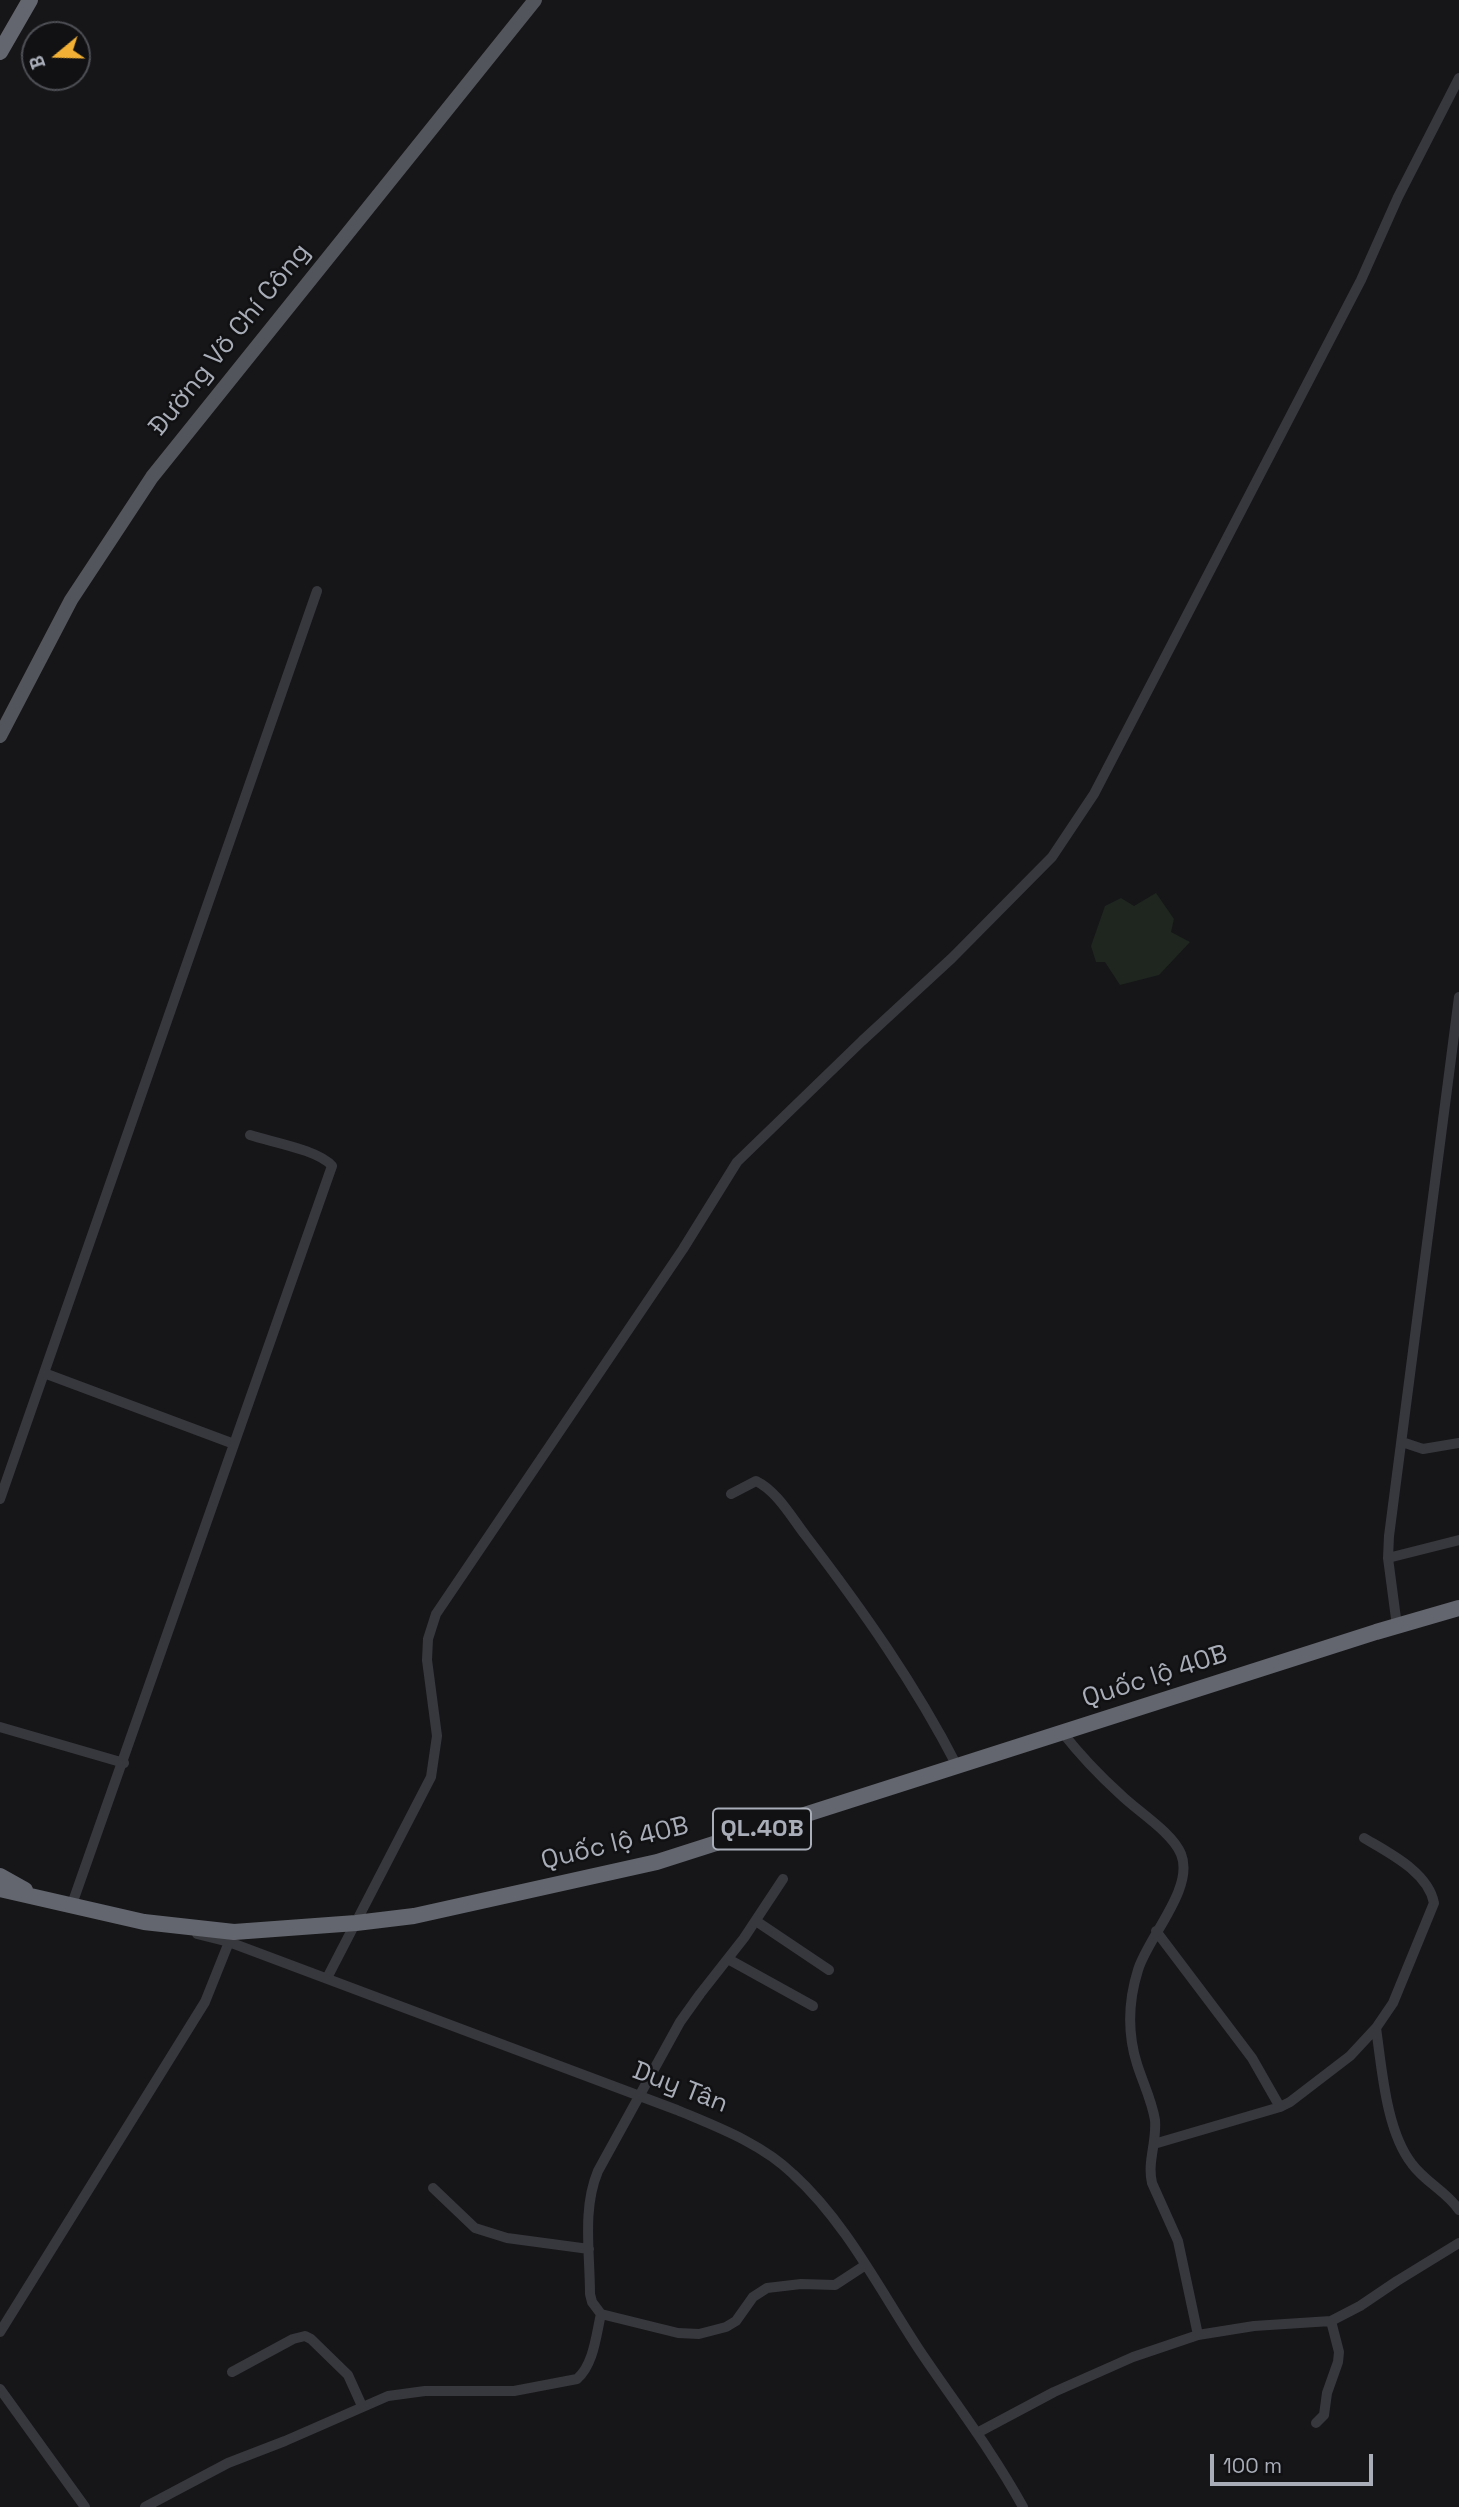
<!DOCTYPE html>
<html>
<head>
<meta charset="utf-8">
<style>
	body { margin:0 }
	#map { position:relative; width:1459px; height:2507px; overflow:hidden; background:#161618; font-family:"Space Grotesk",sans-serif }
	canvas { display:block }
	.north { position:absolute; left:21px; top:21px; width:70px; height:70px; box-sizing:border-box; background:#111113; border:2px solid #4d4f55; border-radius:50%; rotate:251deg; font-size:19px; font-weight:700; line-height:28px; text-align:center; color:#a8adb8 }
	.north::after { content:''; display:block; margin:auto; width:24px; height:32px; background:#f2b134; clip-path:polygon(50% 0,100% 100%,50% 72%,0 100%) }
	.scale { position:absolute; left:1210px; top:2454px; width:163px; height:32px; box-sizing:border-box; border:4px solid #a8adb8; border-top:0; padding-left:9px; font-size:21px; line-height:24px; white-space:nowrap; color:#a8adb8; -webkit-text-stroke:5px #111113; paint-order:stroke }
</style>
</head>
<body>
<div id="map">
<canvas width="1459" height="2507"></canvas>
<div class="north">B</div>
<div class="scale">100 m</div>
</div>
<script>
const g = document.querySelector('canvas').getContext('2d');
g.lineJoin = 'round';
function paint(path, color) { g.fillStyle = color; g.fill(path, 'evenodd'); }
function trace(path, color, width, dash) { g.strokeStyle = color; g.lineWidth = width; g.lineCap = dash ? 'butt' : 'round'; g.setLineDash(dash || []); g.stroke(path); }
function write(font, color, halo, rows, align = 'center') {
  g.font = font + ' "Space Grotesk",sans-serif'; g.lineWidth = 5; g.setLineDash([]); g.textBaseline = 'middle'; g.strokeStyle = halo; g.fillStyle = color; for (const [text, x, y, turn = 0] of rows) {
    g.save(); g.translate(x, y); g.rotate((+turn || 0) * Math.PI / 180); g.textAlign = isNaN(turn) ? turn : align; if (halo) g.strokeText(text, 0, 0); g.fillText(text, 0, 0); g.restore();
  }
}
paint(new Path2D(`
	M 1156,893 L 1174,919 L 1171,932 L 1190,942 L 1159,975 L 1120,985 L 1105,962 L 1096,962 L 1091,946 L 1105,906 L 1121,898 L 1134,906 Z`), '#1e261f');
trace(new Path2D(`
	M 44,1373 L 234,1444
	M 1402,1442 L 1423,1449 L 1459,1443
	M 731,1494 L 756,1481 C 777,1491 792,1518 806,1536 C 862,1609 915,1684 957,1766
	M 0,1499 L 317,591
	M 1388,1558 L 1459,1540
	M 1397,1626 L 1388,1558 L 1389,1536 L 1459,997
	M 0,1727 L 124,1763
	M 1062,1732 C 1080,1755 1099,1775 1120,1794 C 1137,1811 1172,1832 1181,1854 C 1195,1888 1148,1937 1138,1970 C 1128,2002 1127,2032 1137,2064 C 1143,2083 1152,2101 1155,2120 C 1157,2142 1147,2162 1152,2183 L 1178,2241 L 1198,2335
	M 783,1879 L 744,1938 L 700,1994 L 680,2022 L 598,2171 C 582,2209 590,2253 590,2294 L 592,2302 L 601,2314 L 678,2333 L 699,2334 L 726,2327 L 736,2321 L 753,2297 L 767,2288 L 801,2284 L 835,2285 L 864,2266
	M 71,1907 L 332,1166 C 319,1150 271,1142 250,1135
	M 756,1921 L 829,1970
	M 1156,1931 L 1252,2058 L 1280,2107
	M 197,1934 L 229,1942 L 677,2110 C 717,2127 761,2143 793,2174 C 846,2222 881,2292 920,2351 C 955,2403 993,2452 1023,2507
	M 728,1959 L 813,2006
	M 327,1978 L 431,1777 L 437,1736 L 427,1660 L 428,1639 L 436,1614 L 683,1249 L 737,1162 L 862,1041 L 952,958 L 1052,857 L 1094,794 L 1361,280 L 1398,197 L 1459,78
	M 1376,2028 C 1382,2069 1386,2131 1412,2164 C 1425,2182 1447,2192 1459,2210
	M 1154,2144 L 1280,2107 L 1290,2102 L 1350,2056 L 1376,2028 L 1393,2003 L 1434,1903 C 1428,1872 1389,1853 1364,1838
	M 433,2188 L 475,2228 L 507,2238 L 589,2249
	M 0,2332 L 205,2002 L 229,1942
	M 232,2372 L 293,2339 L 305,2336 L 311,2339 L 348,2375 L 362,2406
	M 0,2389 L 85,2507
	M 1316,2423 L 1324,2415 L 1327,2393 L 1338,2362 L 1339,2352 L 1331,2321
	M 977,2433 L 1054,2392 L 1133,2357 L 1198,2335 L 1254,2326 L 1331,2321 L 1360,2306 L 1397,2281 L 1459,2243
	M 145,2507 L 228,2463 L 285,2441 L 388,2396 L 425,2391 L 514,2391 L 577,2379 C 594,2364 596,2335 601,2314`), '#37383d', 10);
trace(new Path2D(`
	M 0,736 L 71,600 L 152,477 L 535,0`), '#53555c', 14);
trace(new Path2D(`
	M 0,52 L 30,0
	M 0,1876 L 25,1890
	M 0,1889 L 144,1922 L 234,1932 L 356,1923 L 414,1916 L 657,1862 L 1376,1632 L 1459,1608`), '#63666e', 16);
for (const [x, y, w] of [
	[762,1829,98]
]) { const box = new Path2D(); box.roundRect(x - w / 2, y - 20.5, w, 41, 5); g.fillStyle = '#111113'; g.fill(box); trace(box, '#a8adb8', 2); }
write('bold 24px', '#a8adb8', null, [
	["QL.40B",762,1829]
]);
write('26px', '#a8adb8', '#111113', [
	["Đường Võ Chí Công",230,340,-51],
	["Quốc lộ 40B",1155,1677,-18],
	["Quốc lộ 40B",615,1844,-14],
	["Duy Tân",680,2088,21]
]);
</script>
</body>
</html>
